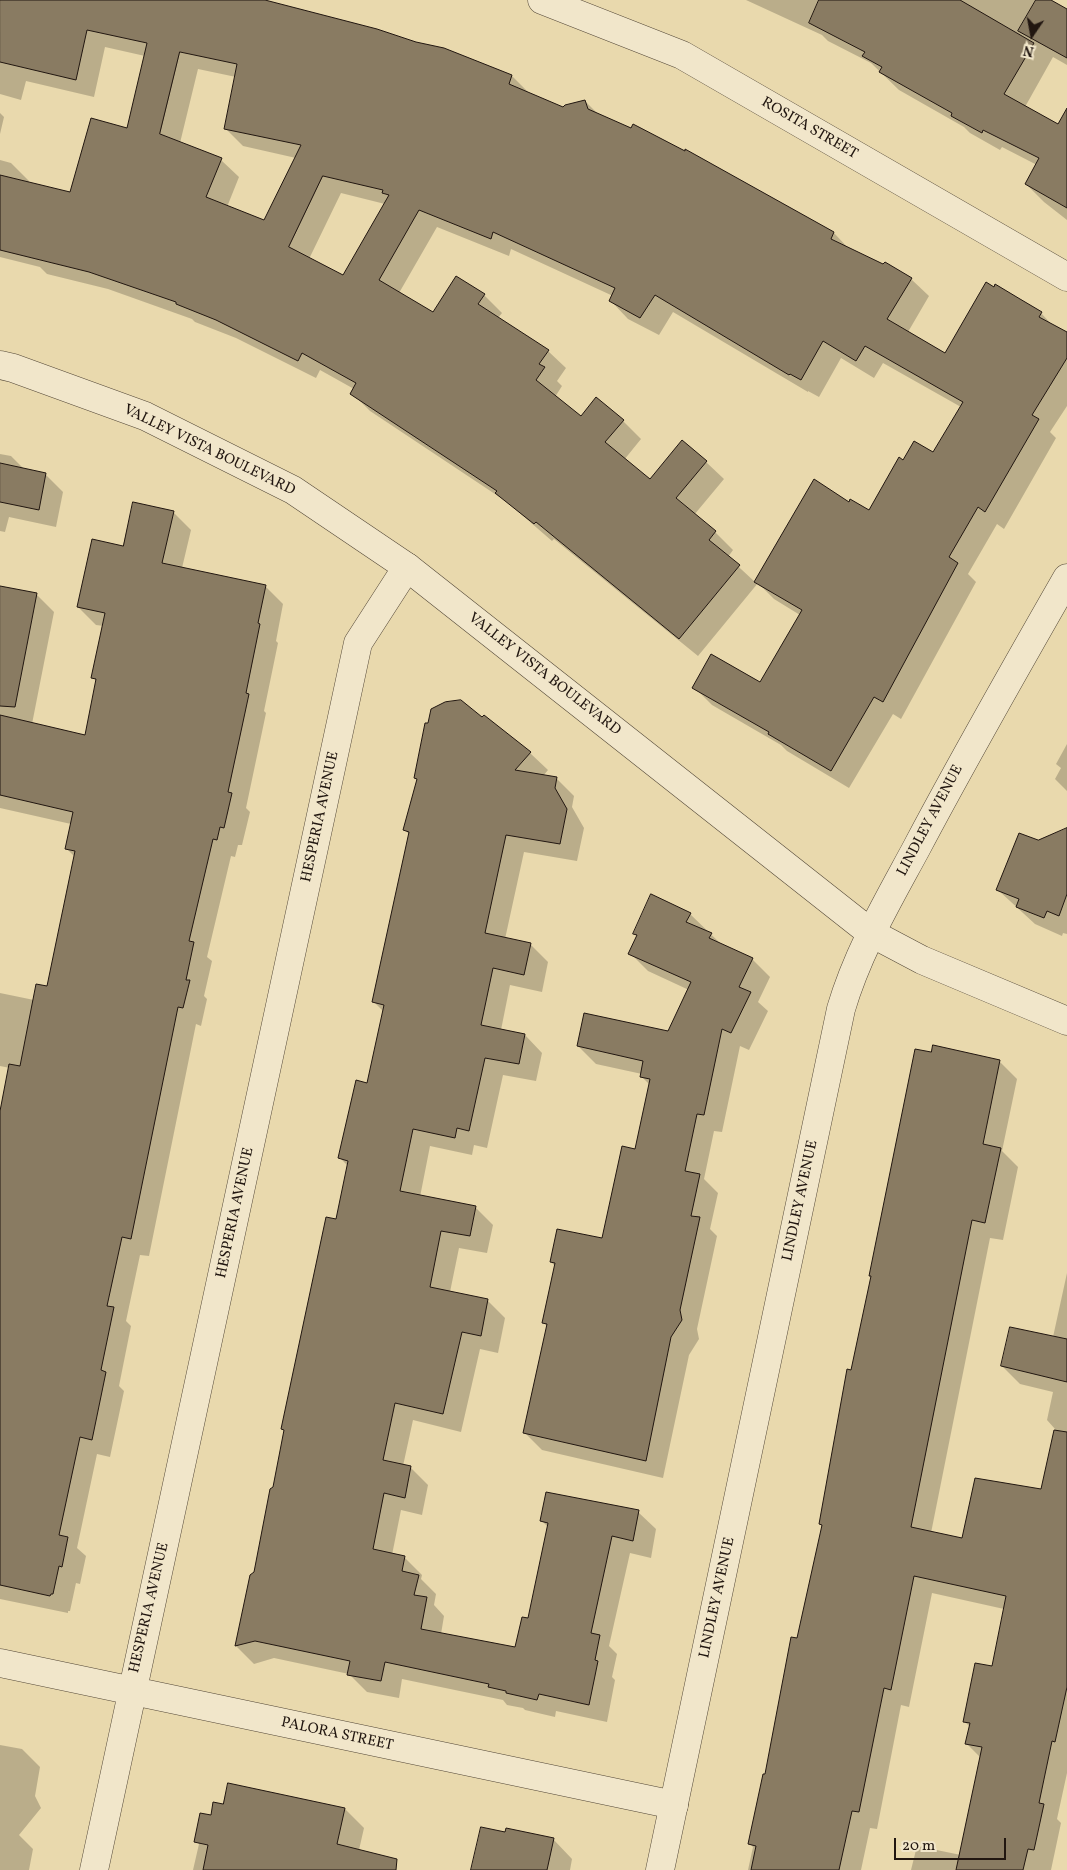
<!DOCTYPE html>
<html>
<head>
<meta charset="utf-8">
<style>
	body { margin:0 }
	#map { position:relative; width:1067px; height:1870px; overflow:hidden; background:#e9d9ad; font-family:Vollkorn,serif }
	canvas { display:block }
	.north { position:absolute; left:1007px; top:10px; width:50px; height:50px; -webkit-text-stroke:4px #f1e6ca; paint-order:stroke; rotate:192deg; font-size:14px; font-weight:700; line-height:20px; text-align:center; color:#211610 }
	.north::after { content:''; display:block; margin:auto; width:18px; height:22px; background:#211610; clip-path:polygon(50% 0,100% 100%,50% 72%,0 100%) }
	.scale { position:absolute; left:894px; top:1838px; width:112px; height:22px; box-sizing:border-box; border:2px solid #211610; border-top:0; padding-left:6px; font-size:15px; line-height:18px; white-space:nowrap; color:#211610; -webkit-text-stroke:4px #f1e6ca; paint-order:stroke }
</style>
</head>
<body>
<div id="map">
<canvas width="1067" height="1870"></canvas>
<div class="north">N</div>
<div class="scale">20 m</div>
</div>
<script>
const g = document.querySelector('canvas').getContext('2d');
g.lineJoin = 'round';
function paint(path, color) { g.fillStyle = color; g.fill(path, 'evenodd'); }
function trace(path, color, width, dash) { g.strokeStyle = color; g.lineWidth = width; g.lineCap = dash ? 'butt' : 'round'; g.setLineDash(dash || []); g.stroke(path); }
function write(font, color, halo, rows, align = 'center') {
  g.font = font + ' Vollkorn,serif'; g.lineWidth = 4; g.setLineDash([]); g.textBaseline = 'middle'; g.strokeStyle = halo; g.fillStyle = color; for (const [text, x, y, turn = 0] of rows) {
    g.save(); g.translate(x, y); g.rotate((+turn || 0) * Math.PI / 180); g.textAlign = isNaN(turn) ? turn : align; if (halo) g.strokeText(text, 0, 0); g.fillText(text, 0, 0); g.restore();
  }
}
paint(new Path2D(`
	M 0,0 L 251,0 L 512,76 L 530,94 L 564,109 L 585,101 L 599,115 L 685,152 L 686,151 L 834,233 L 849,249 L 911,279 L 929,296 L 908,332 L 946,354 L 1041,313 L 1054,327 L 1067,334 L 1067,406 L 1050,432 L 1056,438 L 1004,529 L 997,524 L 968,574 L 976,582 L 901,719 L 893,714 L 849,788 L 787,751 L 781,745 L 712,705 L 694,687 L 761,684 L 800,615 L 774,599 L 758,583 L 698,656 L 554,539 L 552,541 L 507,502 L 370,411 L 352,393 L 354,389 L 320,370 L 316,378 L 236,338 L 195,322 L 192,319 L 108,289 L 47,274 L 40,267 L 0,257 L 0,160 L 11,163 L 29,181 L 28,183 L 71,193 L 127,130 L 145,56 L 105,47 L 94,97 L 26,81 L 21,100 L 0,94 ZM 198,69 L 236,77 L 225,128 L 243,146 L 296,158 L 265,222 L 227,207 L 239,177 L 221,160 L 180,143 ZM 341,193 L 385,204 L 344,277 L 309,259 ZM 437,227 L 509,256 L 511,249 L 613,296 L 611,301 L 628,319 L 659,335 L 673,312 L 808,392 L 808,391 L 819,397 L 841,358 L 874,378 L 883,363 L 961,407 L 933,454 L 904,461 L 869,512 L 849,503 L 755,582 L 728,557 L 733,550 L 715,532 L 694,515 L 724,479 L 706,462 L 650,481 L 624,460 L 641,439 L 623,421 L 581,418 L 555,397 L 562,386 L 557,381 L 566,368 L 548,351 L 498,318 L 502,313 L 484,295 L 434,314 L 399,293 Z
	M 746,0 L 1048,0 L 1067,11 L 1067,65 L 1053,57 L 1025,107 L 1067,131 L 1067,220 L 1044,202 L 1026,184 L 1037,165 L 1002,147 L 1000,150 L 970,133 L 964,127 L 899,90 L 871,63 L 828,41 L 822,35 Z
	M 0,113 L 4,117 L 0,134 Z
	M 0,454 L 11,456 L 25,470 L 45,474 L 63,492 L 56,527 L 9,517 L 5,532 L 0,531 Z
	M 173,512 L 191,530 L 182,568 L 265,586 L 283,604 L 276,641 L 278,643 L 264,711 L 266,713 L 246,808 L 250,812 L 242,845 L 238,845 L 235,857 L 231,856 L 207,957 L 212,961 L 204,996 L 207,999 L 201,1026 L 196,1024 L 149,1256 L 140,1255 L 126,1321 L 131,1326 L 119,1386 L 124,1391 L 110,1457 L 97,1454 L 77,1548 L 86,1556 L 80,1584 L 76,1583 L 70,1611 L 68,1611 L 68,1613 L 0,1599 L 0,1137 L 10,1068 L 0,1066 L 0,993 L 34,1000 L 48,987 L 75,857 L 66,848 L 71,824 L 0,808 L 0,587 L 36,594 L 54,612 L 32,724 L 85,737 L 97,682 L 93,677 L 104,626 L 96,625 L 78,607 L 124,547 Z
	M 484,717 L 530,753 L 548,770 L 543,776 L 556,778 L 574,796 L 572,807 L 584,828 L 577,861 L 524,852 L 505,939 L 530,944 L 548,962 L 542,992 L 510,985 L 501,1030 L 525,1035 L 542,1053 L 536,1081 L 503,1075 L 487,1148 L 474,1145 L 472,1155 L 430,1146 L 420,1197 L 475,1207 L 493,1225 L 487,1253 L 459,1248 L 450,1292 L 487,1300 L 505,1318 L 498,1353 L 480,1349 L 461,1432 L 413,1420 L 403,1466 L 410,1467 L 428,1485 L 422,1515 L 401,1510 L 392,1555 L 404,1557 L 422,1575 L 421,1579 L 436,1594 L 434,1605 L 444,1616 L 441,1634 L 516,1649 L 529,1620 L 548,1527 L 541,1520 L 638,1512 L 656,1529 L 651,1558 L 630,1553 L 609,1646 L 617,1654 L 612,1677 L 615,1680 L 607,1722 L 556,1711 L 555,1717 L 525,1710 L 523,1708 L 507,1705 L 503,1700 L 402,1679 L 399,1698 L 367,1692 L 349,1674 L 274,1658 L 254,1664 L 236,1646 L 251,1576 L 255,1572 L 275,1487 L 285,1432 L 283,1429 L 337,1221 L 348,1166 L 340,1158 L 368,1084 L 384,1012 L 374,1002 L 410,835 L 405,830 L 418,780 L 415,778 Z
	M 1067,744 L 1067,791 L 1055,779 L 1061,768 L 1056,764 Z
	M 1067,829 L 1067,934 L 1063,933 L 1062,936 L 1035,924 L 998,890 L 1038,841 Z
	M 690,914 L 722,945 L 752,959 L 770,977 L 758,1002 L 768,1011 L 749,1050 L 740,1046 L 722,1132 L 714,1131 L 704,1179 L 718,1193 L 710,1229 L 717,1236 L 697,1329 L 699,1339 L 689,1355 L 663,1478 L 542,1450 L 524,1432 L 548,1327 L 543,1322 L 556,1267 L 551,1262 L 603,1240 L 636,1151 L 650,1085 L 641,1076 L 642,1074 L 596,1064 L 578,1046 L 669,1033 L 689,990 L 648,971 L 630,953 L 638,937 L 634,933 Z
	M 999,1061 L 1017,1079 L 1002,1151 L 1018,1167 L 1003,1240 L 990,1238 L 931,1533 L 963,1540 L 1042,1490 L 1055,1429 L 1047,1420 L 1053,1392 L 1020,1384 L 1002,1366 L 1053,1337 L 1067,1273 L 1067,1773 L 1057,1819 L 1061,1823 L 1051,1870 L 911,1870 L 917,1846 L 961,1855 L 981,1758 L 966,1743 L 970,1727 L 964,1721 L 993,1668 L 1004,1609 L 932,1593 L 909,1707 L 901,1705 L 877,1829 L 870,1828 L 861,1870 L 748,1870 L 753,1847 L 750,1844 L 798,1640 L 823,1526 L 820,1524 L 852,1371 Z
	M 0,1745 L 22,1749 L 40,1767 L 35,1796 L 41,1808 L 19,1835 L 33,1849 L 29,1870 L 0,1870 Z
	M 224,1805 L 345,1809 L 364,1828 L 356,1863 L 291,1870 L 193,1870 L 199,1844 L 196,1841 L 211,1817 Z
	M 553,1839 L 572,1859 L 570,1870 L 472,1870 Z`), '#0003');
const building = new Path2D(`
	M 0,0 L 265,0 L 377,29 L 416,42 L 444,48 L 512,75 L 509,84 L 563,107 L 565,105 L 585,100 L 588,109 L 631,128 L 633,124 L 685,151 L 685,149 L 834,232 L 831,239 L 883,264 L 885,262 L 912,278 L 887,319 L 945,353 L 986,282 L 994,287 L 995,284 L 1020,299 L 1042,312 L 1039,317 L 1067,332 L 1067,358 L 1032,415 L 1039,419 L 985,512 L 978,507 L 949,557 L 958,563 L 883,702 L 874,697 L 831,771 L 768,734 L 769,732 L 692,688 L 711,654 L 760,682 L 802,610 L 754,582 L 814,479 L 849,502 L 850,499 L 869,510 L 899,457 L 903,460 L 914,441 L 933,452 L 963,402 L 865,346 L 856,361 L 823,341 L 801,380 L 790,374 L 789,375 L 655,295 L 640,318 L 609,301 L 615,288 L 493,232 L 491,239 L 419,210 L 379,280 L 433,312 L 456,276 L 485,294 L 478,304 L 549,350 L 539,364 L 545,367 L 536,380 L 581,416 L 596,397 L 624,420 L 605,442 L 650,479 L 682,440 L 707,461 L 676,498 L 716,531 L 709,540 L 740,565 L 679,639 L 536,522 L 534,524 L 495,493 L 497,491 L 350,394 L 356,383 L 302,353 L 298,361 L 216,320 L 176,304 L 176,302 L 89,272 L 0,250 L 0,175 L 70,192 L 91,118 L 127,128 L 147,43 L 87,30 L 76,80 L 0,62 ZM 180,52 L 237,64 L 224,129 L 301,145 L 264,220 L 206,197 L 222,158 L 160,134 ZM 323,176 L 383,190 L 382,193 L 389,195 L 343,275 L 289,247 Z
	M 819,0 L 960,0 L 1034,43 L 1004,94 L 1058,124 L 1067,108 L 1067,208 L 1025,184 L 1039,158 L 983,130 L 982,133 L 951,116 L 952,113 L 879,72 L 882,67 L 862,56 L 865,52 L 809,23 Z
	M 1036,0 L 1051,0 L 1067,9 L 1067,58 L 1018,31 Z
	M 0,463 L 46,473 L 39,510 L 0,502 Z
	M 133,502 L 174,511 L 162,563 L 266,585 L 258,623 L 260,624 L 246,693 L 249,694 L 228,792 L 232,793 L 224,828 L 220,827 L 217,840 L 213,839 L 189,941 L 194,942 L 186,980 L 190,980 L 183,1008 L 178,1007 L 131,1239 L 122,1237 L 107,1306 L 114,1307 L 101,1370 L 106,1372 L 92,1440 L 80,1437 L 59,1535 L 68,1537 L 62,1567 L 59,1566 L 53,1594 L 51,1594 L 50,1596 L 0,1585 L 0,1111 L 9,1064 L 20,1066 L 36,984 L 47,986 L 75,851 L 65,849 L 73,812 L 0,795 L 0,715 L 85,735 L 96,679 L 91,678 L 105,613 L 77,607 L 92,539 L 123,546 Z
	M 0,586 L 37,593 L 15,707 L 0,706 Z
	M 461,700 L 482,717 L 484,715 L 531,752 L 515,770 L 557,777 L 555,788 L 567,809 L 560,844 L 506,835 L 485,933 L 531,943 L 524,975 L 493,968 L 481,1025 L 525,1034 L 519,1064 L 485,1058 L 469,1131 L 457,1128 L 455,1138 L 413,1129 L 400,1191 L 476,1206 L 470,1236 L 441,1231 L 430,1287 L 488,1299 L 481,1336 L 462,1332 L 443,1414 L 395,1403 L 383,1460 L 411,1466 L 405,1498 L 384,1493 L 373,1549 L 405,1556 L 402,1571 L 419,1575 L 414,1595 L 427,1597 L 421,1629 L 515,1647 L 522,1617 L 528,1618 L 548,1523 L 540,1521 L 546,1492 L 639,1510 L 633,1541 L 612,1536 L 591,1633 L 600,1635 L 595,1660 L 598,1661 L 589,1705 L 539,1694 L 537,1700 L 506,1693 L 506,1691 L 488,1687 L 489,1684 L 385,1662 L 381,1681 L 347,1675 L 350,1661 L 255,1641 L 235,1646 L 250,1575 L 254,1572 L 270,1489 L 273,1487 L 284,1430 L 281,1429 L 326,1217 L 336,1219 L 348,1161 L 338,1158 L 356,1080 L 367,1083 L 384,1005 L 372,1002 L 409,832 L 403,830 L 417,779 L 414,778 L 425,723 L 428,723 L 431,709 L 445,702 Z
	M 1067,828 L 1067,894 L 1059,916 L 1047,911 L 1044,918 L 1016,907 L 1019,899 L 996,890 L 1019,833 L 1038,840 Z
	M 651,894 L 691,913 L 686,922 L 712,933 L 709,938 L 753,958 L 739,987 L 751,992 L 731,1033 L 722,1029 L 704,1115 L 697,1114 L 685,1171 L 700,1174 L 691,1216 L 700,1217 L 680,1310 L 682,1320 L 671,1337 L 646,1461 L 523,1433 L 547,1324 L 542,1323 L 555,1263 L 550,1262 L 557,1229 L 602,1238 L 622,1146 L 635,1149 L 650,1079 L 640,1077 L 643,1061 L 577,1046 L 584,1013 L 668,1031 L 691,982 L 628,954 L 637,935 L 633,934 Z
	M 933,1045 L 1000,1060 L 983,1144 L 1001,1148 L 985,1223 L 972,1220 L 911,1527 L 962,1538 L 975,1478 L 1041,1489 L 1054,1430 L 1067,1432 L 1067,1687 L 1055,1742 L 1052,1741 L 1039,1803 L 1044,1804 L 1034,1850 L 1028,1849 L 1023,1870 L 956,1870 L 982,1747 L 965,1744 L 970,1723 L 963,1722 L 975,1663 L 992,1666 L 1006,1596 L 914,1576 L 891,1690 L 884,1688 L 859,1812 L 852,1811 L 839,1870 L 751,1870 L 756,1846 L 748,1844 L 763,1774 L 765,1774 L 791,1637 L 797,1638 L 822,1525 L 819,1524 L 847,1369 L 851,1370 L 871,1276 L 869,1276 L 915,1049 L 931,1052 Z
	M 1010,1327 L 1067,1339 L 1067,1382 L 1001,1366 Z
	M 228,1783 L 345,1808 L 337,1844 L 397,1859 L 396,1870 L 203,1870 L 208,1845 L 194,1842 L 200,1813 L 211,1815 L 213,1802 L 223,1804 Z
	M 481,1827 L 505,1832 L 506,1828 L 554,1838 L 547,1870 L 471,1870 Z`);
paint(building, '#897b62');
trace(building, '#211610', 1);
const minor = new Path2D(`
	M 542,0 L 682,55 L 1067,277
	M 871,933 L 922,960 L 1067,1021
	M 0,1663 L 674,1805
	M 94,1870 L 358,643 L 407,567`);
const tertiary = new Path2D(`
	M 0,365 L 13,368 L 145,416 L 293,490 L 407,567 L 871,933
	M 660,1870 L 841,1009 C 858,951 889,899 917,847 C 965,756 1016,667 1067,578`);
trace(minor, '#534737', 29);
trace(tertiary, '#534737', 29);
trace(minor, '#f1e6ca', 28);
trace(tertiary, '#f1e6ca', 28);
write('15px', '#211610', '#f1e6ca', [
	["ROSITA STREET",809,129,30],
	["VALLEY VISTA BOULEVARD",209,451,26],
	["VALLEY VISTA BOULEVARD",544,675,38],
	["HESPERIA AVENUE",321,817,-78],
	["LINDLEY AVENUE",931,821,-62],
	["LINDLEY AVENUE",801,1201,-78],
	["HESPERIA AVENUE",236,1213,-78],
	["LINDLEY AVENUE",718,1598,-78],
	["HESPERIA AVENUE",150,1608,-77],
	["PALORA STREET",337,1735,12]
]);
</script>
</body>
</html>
